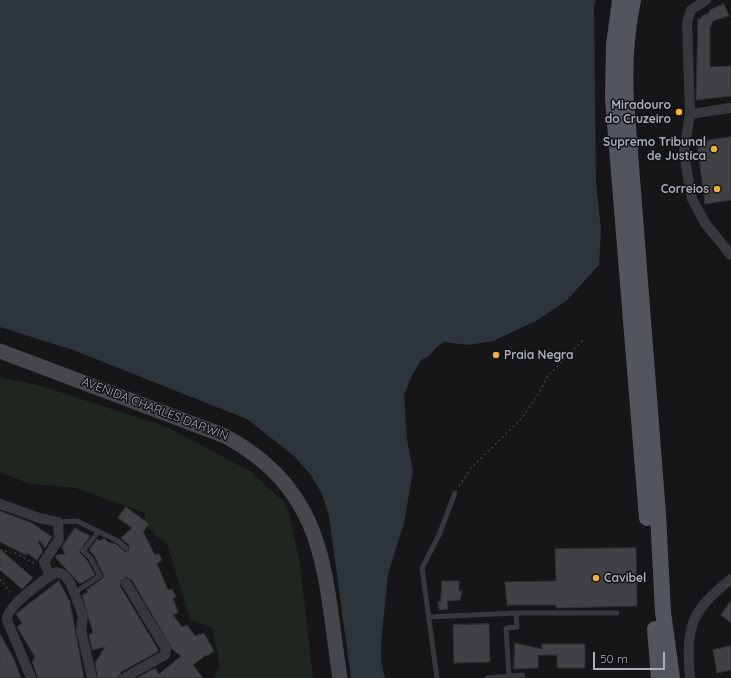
<!DOCTYPE html>
<html>
<head>
<meta charset="utf-8">
<style>
	body { margin:0 }
	#map { position:relative; width:731px; height:678px; overflow:hidden; background:#161618; font-family:Quicksand,sans-serif }
	canvas { display:block }
	.scale { position:absolute; left:593px; top:652px; width:72px; height:18px; box-sizing:border-box; border:2px solid #a8adb8; border-top:0; padding-left:5px; font-size:12px; line-height:14px; white-space:nowrap; color:#a8adb8; -webkit-text-stroke:3px #111113; paint-order:stroke }
</style>
</head>
<body>
<div id="map">
<canvas width="731" height="678"></canvas>
<div class="scale">50 m</div>
</div>
<script>
const g = document.querySelector('canvas').getContext('2d');
g.lineJoin = 'round';
function paint(path, color) { g.fillStyle = color; g.fill(path, 'evenodd'); }
function trace(path, color, width, dash) { g.strokeStyle = color; g.lineWidth = width; g.lineCap = dash ? 'butt' : 'round'; g.setLineDash(dash || []); g.stroke(path); }
function write(font, color, halo, rows, align = 'center') {
  g.font = font + ' Quicksand,sans-serif'; g.lineWidth = 3; g.setLineDash([]); g.textBaseline = 'middle'; g.strokeStyle = halo; g.fillStyle = color; for (const [text, x, y, turn = 0] of rows) {
    g.save(); g.translate(x, y); g.rotate((+turn || 0) * Math.PI / 180); g.textAlign = isNaN(turn) ? turn : align; if (halo) g.strokeText(text, 0, 0); g.fillText(text, 0, 0); g.restore();
  }
}
paint(new Path2D(`
	M 0,377 L 42,386 L 169,428 L 250,471 L 284,502 L 289,513 L 300,563 L 313,678 L 214,678 L 220,666 L 212,627 L 190,620 L 168,546 L 145,525 L 145,513 L 76,488 L 30,484 L 0,472 Z`), '#1e261f');
paint(new Path2D(`
	M 0,0 L 596,0 L 594,6 L 596,183 L 601,229 L 599,265 L 567,300 L 536,321 L 493,341 L 468,345 L 444,342 L 436,348 L 428,357 L 422,359 L 412,375 L 404,395 L 407,440 L 413,471 L 404,523 L 388,574 L 381,644 L 381,661 L 385,678 L 351,678 L 329,516 L 322,494 L 311,475 L 294,456 L 247,419 L 73,350 L 0,327 Z`), '#2c353c');
const building = new Path2D(`
	M 724,4 L 729,16 L 713,21 L 710,28 L 710,67 L 731,66 L 731,96 L 696,100 L 698,18 L 701,19 L 702,16 L 709,13 L 710,10 Z
	M 731,137 L 731,200 L 705,204 L 697,142 Z
	M 126,507 L 149,524 L 143,532 L 155,555 L 159,554 L 162,560 L 157,564 L 168,590 L 172,589 L 176,597 L 173,598 L 178,612 L 173,615 L 182,627 L 187,625 L 195,636 L 204,633 L 214,651 L 207,656 L 207,654 L 193,665 L 203,678 L 137,678 L 155,668 L 159,674 L 181,656 L 172,649 L 132,580 L 126,577 L 121,580 L 120,586 L 159,651 L 121,672 L 118,678 L 98,678 L 95,663 L 105,647 L 92,650 L 89,635 L 93,633 L 82,595 L 88,592 L 86,590 L 102,579 L 104,576 L 94,555 L 89,550 L 97,539 L 100,541 L 104,538 L 108,542 L 116,544 L 125,552 L 129,550 L 129,545 L 121,538 L 132,528 L 118,518 Z
	M 0,511 L 32,523 L 52,537 L 45,548 L 40,541 L 38,542 L 43,551 L 37,560 L 27,553 L 26,555 L 0,542 Z
	M 75,528 L 90,536 L 79,552 L 87,560 L 95,575 L 80,584 L 55,557 L 57,555 L 65,554 L 62,547 Z
	M 636,548 L 637,606 L 556,608 L 556,605 L 507,605 L 505,582 L 556,581 L 555,549 Z
	M 0,549 L 33,578 L 22,589 L 0,570 Z
	M 59,581 L 70,602 L 84,678 L 38,678 L 32,662 L 35,657 L 17,627 L 22,623 L 16,614 Z
	M 442,581 L 459,581 L 459,591 L 462,591 L 460,600 L 447,601 L 448,609 L 439,610 L 438,602 L 443,601 L 441,601 Z
	M 731,601 L 731,623 L 721,615 Z
	M 489,624 L 490,662 L 454,663 L 453,625 Z
	M 0,634 L 14,659 L 21,678 L 0,678 Z
	M 515,643 L 542,649 L 542,644 L 585,644 L 585,668 L 557,668 L 557,655 L 538,655 L 538,668 L 514,669 Z
	M 731,646 L 731,670 L 717,673 L 713,650 Z`);
paint(building, '#404145');
trace(building, '#303034', 1);
trace(new Path2D(`
	M 459,486 L 471,468 L 522,418 L 540,391 L 547,377 L 584,339
	M 0,550 L 15,553 L 34,563
	M 0,579 L 12,594`), '#3d3f44', 1.5, [2, 3]);
trace(new Path2D(`
	M 58,522 L 77,521 L 118,541 L 126,548
	M 74,593 L 100,576 L 90,557 L 83,551 L 98,532
	M 429,617 L 516,613 L 617,613
	M 509,676 L 506,628 L 517,627 L 516,613
	M 437,678 L 422,568 L 439,535 L 455,493
	M 487,678 L 523,675`), '#37383d', 5);
trace(new Path2D(`
	M 706,0 L 691,10 L 687,22 L 690,114 L 684,152 L 688,177 L 692,199 L 705,223 L 731,255
	M 690,114 L 731,108
	M 0,504 L 39,518 L 58,522 L 59,539 L 44,562 L 50,576
	M 31,678 L 7,620 C 5,607 46,578 57,572 L 64,575 L 70,582 L 83,616 L 81,630 L 92,678
	M 124,678 L 165,655 L 166,649 L 126,583
	M 690,678 C 686,626 690,612 731,579`), '#37383d', 10);
trace(new Path2D(`
	M 0,351 L 225,436 C 329,492 324,575 340,678`), '#45474d', 15);
trace(new Path2D(`
	M 620,0 L 614,45 L 613,98 L 647,518
	M 633,0 C 626,34 624,67 626,101 L 658,514 L 663,612 L 672,678
	M 655,629 L 659,678`), '#53555c', 16);
for (const [x, y, r, color] of [
	[679,112,4,"#f2b134"],
	[714,149,4,"#f2b134"],
	[717,189,4,"#f2b134"],
	[496,355,4,"#f2b134"],
	[596,578,4,"#f2b134"]
]) { const dot = new Path2D(); dot.arc(x, y, r, 0, 2 * Math.PI); g.fillStyle = color; g.fill(dot); trace(dot, '#111113', 1.5); }
write('bold 12px', '#a8adb8', '#111113', [
	["Miradouro",671,105],
	["do Cruzeiro",671,119],
	["Supremo Tribunal",706,142],
	["de Justica",706,156],
	["Correios",709,189],
	["Praia Negra",504,355,"left"],
	["Cavibel",604,578,"left"]
], 'right');
write('12px', '#a8adb8', '#111113', [
	["AVENIDA CHARLES DARWIN",155,409,21]
]);
</script>
</body>
</html>
